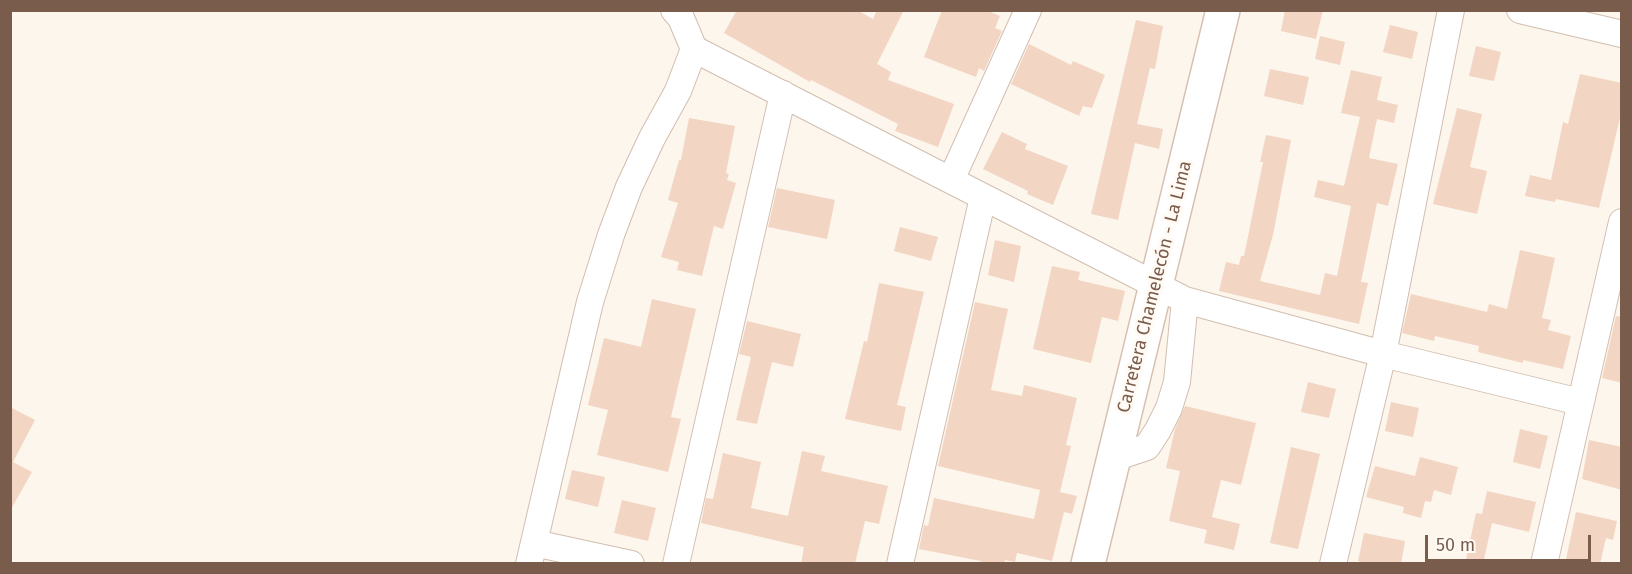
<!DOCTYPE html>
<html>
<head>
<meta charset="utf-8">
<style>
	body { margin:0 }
	#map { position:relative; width:1632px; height:574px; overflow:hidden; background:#fdf6ec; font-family:"Fira Sans",sans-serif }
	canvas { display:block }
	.frame { position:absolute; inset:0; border:12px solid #7a5c4d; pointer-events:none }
	.scale { position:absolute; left:1425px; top:535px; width:166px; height:27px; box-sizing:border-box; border:3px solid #7a5c4d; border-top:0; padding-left:8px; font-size:18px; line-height:21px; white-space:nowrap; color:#7a5c4d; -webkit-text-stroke:4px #fffaf3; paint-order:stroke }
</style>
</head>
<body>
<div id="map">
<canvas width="1632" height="574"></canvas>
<div class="frame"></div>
<div class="scale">50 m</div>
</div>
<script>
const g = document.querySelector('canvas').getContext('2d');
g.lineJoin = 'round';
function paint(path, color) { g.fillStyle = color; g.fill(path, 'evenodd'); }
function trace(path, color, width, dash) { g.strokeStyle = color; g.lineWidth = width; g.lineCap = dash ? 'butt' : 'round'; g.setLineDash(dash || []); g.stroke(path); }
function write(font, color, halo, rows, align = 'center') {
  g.font = font + ' "Fira Sans",sans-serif'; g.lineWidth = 6; g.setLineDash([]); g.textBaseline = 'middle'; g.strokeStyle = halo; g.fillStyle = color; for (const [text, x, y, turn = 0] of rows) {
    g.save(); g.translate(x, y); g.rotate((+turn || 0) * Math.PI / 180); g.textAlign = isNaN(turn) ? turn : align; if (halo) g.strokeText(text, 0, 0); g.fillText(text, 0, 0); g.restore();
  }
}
paint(new Path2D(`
	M 737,10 L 857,10 L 873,19 L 877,10 L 904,10 L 877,64 L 891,72 L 888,80 L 954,104 L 938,147 L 895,131 L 898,124 L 811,80 L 810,82 L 724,33 Z
	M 942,10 L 986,10 L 1000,16 L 995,28 L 1002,31 L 984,71 L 979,68 L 976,77 L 924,57 Z
	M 1285,10 L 1323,10 L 1316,39 L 1281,31 Z
	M 1136,20 L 1163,26 L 1155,69 L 1150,68 L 1137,124 L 1163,129 L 1159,149 L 1135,143 L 1118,220 L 1091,214 Z
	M 1390,25 L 1418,32 L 1412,59 L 1383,52 Z
	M 1320,36 L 1345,42 L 1340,65 L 1315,59 Z
	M 1029,44 L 1071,65 L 1073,61 L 1105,75 L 1092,108 L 1083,106 L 1079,116 L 1011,84 Z
	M 1476,46 L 1501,52 L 1494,81 L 1469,76 Z
	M 1270,69 L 1309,77 L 1303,105 L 1264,96 Z
	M 1351,70 L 1382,77 L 1377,100 L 1398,105 L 1394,123 L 1377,119 L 1369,158 L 1398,164 L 1388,206 L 1377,203 L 1361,282 L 1368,283 L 1359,324 L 1219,291 L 1226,262 L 1239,265 L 1241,256 L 1244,256 L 1263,162 L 1260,162 L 1266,135 L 1291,140 L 1273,235 L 1260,281 L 1320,295 L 1325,273 L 1337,276 L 1351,206 L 1314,197 L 1318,180 L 1344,186 L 1360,117 L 1341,113 Z
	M 1580,74 L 1622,83 L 1622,109 L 1599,208 L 1556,199 L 1555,202 L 1525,196 L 1530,175 L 1551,180 L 1563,122 L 1568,124 Z
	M 1457,108 L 1482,114 L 1470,167 L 1487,171 L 1477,214 L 1433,204 Z
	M 689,118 L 735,126 L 726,173 L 729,174 L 727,180 L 736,183 L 723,229 L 714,226 L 702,276 L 677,270 L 679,262 L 661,257 L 678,203 L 668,200 L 679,160 L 681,160 Z
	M 1002,132 L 1027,144 L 1025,149 L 1068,166 L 1053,205 L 1027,194 L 1028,191 L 983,169 Z
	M 777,188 L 835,200 L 827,239 L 768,227 Z
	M 900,227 L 938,237 L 931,261 L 894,251 Z
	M 995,240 L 1021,246 L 1014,282 L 988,275 Z
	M 1520,250 L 1555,258 L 1542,318 L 1551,320 L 1548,330 L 1571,336 L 1563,369 L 1523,360 L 1523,363 L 1478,352 L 1479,346 L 1435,336 L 1434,341 L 1402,333 L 1411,294 L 1487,312 L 1489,304 L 1507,309 Z
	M 1052,266 L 1080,272 L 1078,280 L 1125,291 L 1118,321 L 1102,317 L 1091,363 L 1033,349 Z
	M 879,283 L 924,292 L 897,405 L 906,407 L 901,431 L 845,419 L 864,341 L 867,342 Z
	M 652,299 L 696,309 L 671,417 L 681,419 L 668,472 L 597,455 L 608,410 L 588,405 L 604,338 L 641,347 Z
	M 975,302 L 1008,309 L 991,390 L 1022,396 L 1024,385 L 1077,398 L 1066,445 L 1071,446 L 1060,492 L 1077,496 L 1072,514 L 1064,512 L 1052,561 L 1017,553 L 1015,562 L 1005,560 L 1004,564 L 980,564 L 981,561 L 919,549 L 924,525 L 928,526 L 934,498 L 1034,519 L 1040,490 L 938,466 Z
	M 1616,316 L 1622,317 L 1622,383 L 1602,378 Z
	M 747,321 L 801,334 L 793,367 L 772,362 L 757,424 L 736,420 L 751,357 L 739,354 Z
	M 1308,382 L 1336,389 L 1329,418 L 1301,412 Z
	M 1391,402 L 1419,408 L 1413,437 L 1385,431 Z
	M 1185,406 L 1256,423 L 1241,485 L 1221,480 L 1212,517 L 1240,524 L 1234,550 L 1204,543 L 1207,530 L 1169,521 L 1180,471 L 1166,468 L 1175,429 Z
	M 10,407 L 35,420 L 13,462 L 32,472 L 10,511 Z
	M 1520,429 L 1548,436 L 1540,469 L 1513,462 Z
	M 1589,440 L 1622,447 L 1622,490 L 1582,479 Z
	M 1291,447 L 1320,454 L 1298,549 L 1270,543 Z
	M 802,451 L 825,456 L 821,471 L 888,486 L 879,524 L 865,521 L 855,564 L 801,564 L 804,547 L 701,523 L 706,498 L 713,499 L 723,453 L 761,462 L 751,508 L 788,516 Z
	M 1420,457 L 1458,467 L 1451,495 L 1434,490 L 1431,502 L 1425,501 L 1421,518 L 1403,513 L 1404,507 L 1366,497 L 1375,466 L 1415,476 Z
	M 572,470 L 605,477 L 598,507 L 565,499 Z
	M 1487,491 L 1536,502 L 1529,532 L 1492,523 L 1483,564 L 1465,564 L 1476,513 L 1482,514 Z
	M 622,500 L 656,508 L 648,541 L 614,533 Z
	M 1576,512 L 1617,521 L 1613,540 L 1606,538 L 1600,564 L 1565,564 Z
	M 1364,533 L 1405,541 L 1401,564 L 1370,564 L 1358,561 Z`), '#f3d5c3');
const street = new Path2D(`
	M 674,10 L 681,18 L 694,49 L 1185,300 L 1383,354 L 1580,402
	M 1520,10 L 1622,34
	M 951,180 L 1028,10
	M 1114,458 L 1147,447 L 1158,430 L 1169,408 L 1177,382 L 1185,300
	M 534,543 L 631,564
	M 529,564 L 590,302 L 611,235 L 629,187 L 652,138 L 678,91 L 694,49
	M 676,564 L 783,94
	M 900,564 L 983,197
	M 1333,564 L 1383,354 L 1451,10
	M 1544,564 L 1622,222`);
const secondary = new Path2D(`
	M 1088,564 L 1223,10`);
trace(street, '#d1beb0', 28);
trace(secondary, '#d6c0b0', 36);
trace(street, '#fff', 26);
trace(secondary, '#fff', 33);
write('18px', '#7a5c4d', '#fffaf3', [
	["Carretera Chamelecón - La Lima",1155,287,-76]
]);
</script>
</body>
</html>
